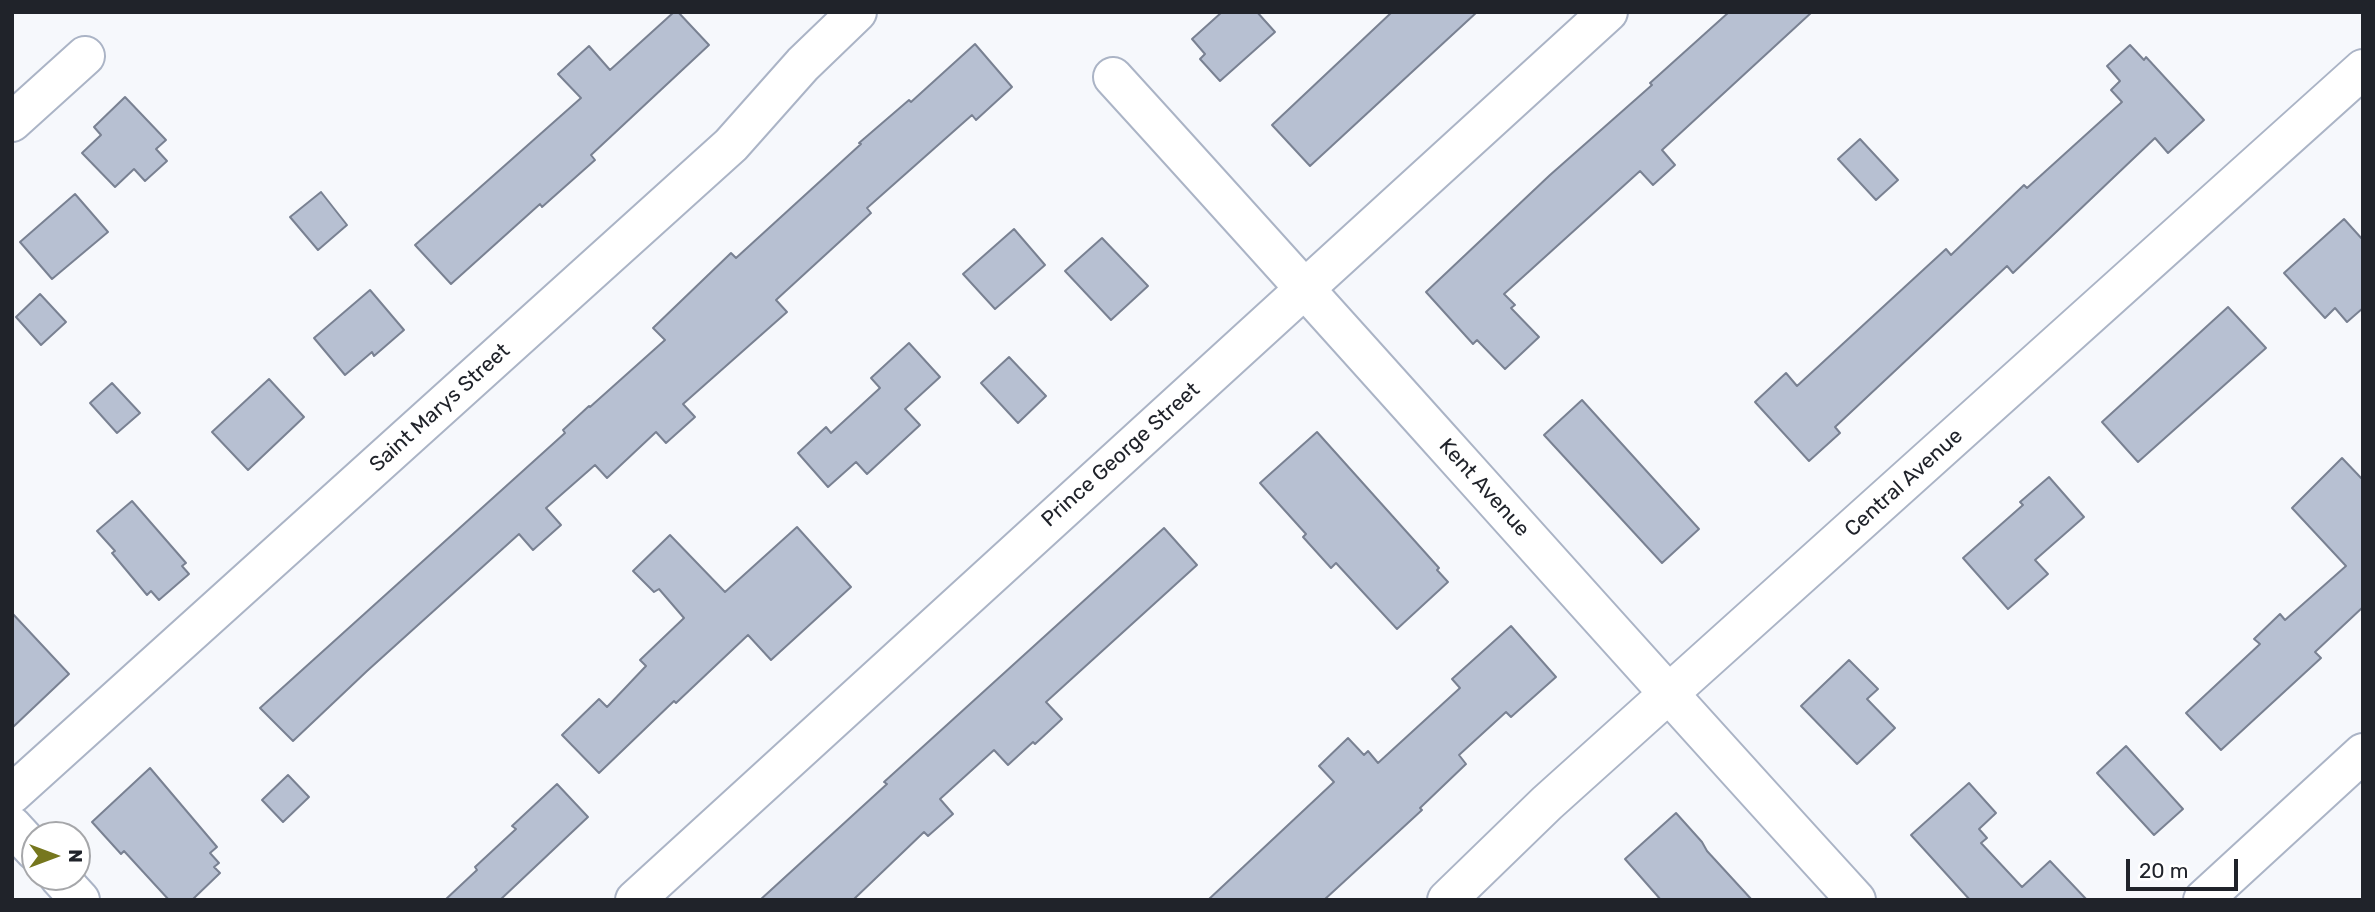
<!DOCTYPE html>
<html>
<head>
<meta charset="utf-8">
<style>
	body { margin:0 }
	#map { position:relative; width:2375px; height:912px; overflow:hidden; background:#f6f8fc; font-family:Rubik,sans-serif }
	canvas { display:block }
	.frame { position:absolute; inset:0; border:14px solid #20232a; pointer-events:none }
	.north { position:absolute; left:21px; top:821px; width:70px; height:70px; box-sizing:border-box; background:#fff; border:2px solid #a6a7aa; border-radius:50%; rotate:90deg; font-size:19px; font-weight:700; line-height:28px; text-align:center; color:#20232a }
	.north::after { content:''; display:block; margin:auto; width:24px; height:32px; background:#76771e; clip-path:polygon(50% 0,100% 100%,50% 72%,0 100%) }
	.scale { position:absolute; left:2126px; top:859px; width:112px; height:32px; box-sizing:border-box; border:4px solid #20232a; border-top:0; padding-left:9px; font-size:21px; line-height:24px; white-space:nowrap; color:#20232a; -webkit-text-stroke:5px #fff; paint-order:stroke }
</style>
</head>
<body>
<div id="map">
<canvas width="2375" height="912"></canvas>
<div class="frame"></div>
<div class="north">N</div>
<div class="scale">20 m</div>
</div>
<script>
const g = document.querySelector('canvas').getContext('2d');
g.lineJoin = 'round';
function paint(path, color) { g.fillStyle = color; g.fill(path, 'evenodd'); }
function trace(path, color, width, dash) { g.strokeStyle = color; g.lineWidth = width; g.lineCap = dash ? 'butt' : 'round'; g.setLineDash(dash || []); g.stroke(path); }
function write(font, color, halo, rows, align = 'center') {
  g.font = font + ' Rubik,sans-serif'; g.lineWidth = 7; g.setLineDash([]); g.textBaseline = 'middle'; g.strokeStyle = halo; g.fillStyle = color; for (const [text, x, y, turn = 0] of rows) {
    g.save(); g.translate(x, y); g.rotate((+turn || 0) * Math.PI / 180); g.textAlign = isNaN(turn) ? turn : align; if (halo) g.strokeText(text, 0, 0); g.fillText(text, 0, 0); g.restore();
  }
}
const building = new Path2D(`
	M 674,12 L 678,12 L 709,45 L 591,155 L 595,160 L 542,207 L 540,204 L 451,284 L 415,245 L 581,98 L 558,74 L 589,46 L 610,70 Z
	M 1222,12 L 1257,12 L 1275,32 L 1220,81 L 1200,59 L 1205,54 L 1192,39 Z
	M 1392,12 L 1477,12 L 1310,166 L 1272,125 Z
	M 1729,12 L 1812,12 L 1662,150 L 1675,165 L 1653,185 L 1640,171 L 1504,294 L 1515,305 L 1511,308 L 1539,337 L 1505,369 L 1477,340 L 1473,344 L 1426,292 L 1550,175 L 1652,85 L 1650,83 Z
	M 975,44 L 1012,87 L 976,120 L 972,115 L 867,208 L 871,213 L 776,300 L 787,312 L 683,404 L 695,417 L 666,443 L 656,432 L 607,478 L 595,465 L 546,508 L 561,525 L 533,550 L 519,534 L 367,671 L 293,741 L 260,708 L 565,433 L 563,430 L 589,406 L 590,407 L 665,340 L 653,328 L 731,253 L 736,258 L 861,144 L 859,143 L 909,100 L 911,102 Z
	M 2130,45 L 2144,60 L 2146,57 L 2204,120 L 2168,153 L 2155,138 L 2013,273 L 2007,266 L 1835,427 L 1840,433 L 1809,461 L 1755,402 L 1786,373 L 1797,386 L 1946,249 L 1951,255 L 2024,185 L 2027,188 L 2122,102 L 2111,90 L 2120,81 L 2107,66 Z
	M 125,97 L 166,140 L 156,149 L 167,161 L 145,181 L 134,169 L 115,187 L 82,153 L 101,135 L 94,127 Z
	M 1860,139 L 1898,180 L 1876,200 L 1838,159 Z
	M 321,192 L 347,225 L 318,250 L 290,217 Z
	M 75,194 L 108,232 L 52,279 L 20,242 Z
	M 2344,219 L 2363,240 L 2363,308 L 2347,322 L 2335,308 L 2325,318 L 2284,273 Z
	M 1014,229 L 1045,265 L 995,309 L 963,274 Z
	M 1102,238 L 1148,286 L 1111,320 L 1065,271 Z
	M 370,290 L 404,330 L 374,356 L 372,352 L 345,375 L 314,338 Z
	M 40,294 L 66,322 L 41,345 L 16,317 Z
	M 2228,307 L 2266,348 L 2138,462 L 2102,422 Z
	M 909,343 L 940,377 L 905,409 L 920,425 L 867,474 L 856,462 L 828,487 L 798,453 L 826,427 L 831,433 L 880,388 L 871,378 Z
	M 1009,357 L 1046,396 L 1018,423 L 981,383 Z
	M 269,379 L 304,417 L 248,470 L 212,432 Z
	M 112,383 L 140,413 L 117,433 L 90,403 Z
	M 1582,400 L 1699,529 L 1662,563 L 1544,435 Z
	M 1317,432 L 1439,568 L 1437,570 L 1448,582 L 1397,629 L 1336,563 L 1331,568 L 1303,537 L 1306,534 L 1260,483 Z
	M 2342,458 L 2363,480 L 2363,607 L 2315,652 L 2321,658 L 2221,750 L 2186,713 L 2260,644 L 2254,639 L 2280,614 L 2285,620 L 2346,566 L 2292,508 Z
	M 2049,477 L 2084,517 L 2035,560 L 2048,574 L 2008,609 L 1963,558 L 2023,505 L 2020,502 Z
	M 132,501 L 186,563 L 182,566 L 189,574 L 159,600 L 151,591 L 147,595 L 112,553 L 115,551 L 97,531 Z
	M 797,527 L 851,587 L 771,660 L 748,635 L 676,703 L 674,701 L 599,773 L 562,735 L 599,699 L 607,707 L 646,666 L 640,660 L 684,618 L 659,589 L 654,592 L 633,571 L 670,535 L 725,592 Z
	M 1164,528 L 1197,565 L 1046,702 L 1062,719 L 1035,744 L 1033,742 L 1008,765 L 994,750 L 940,799 L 953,814 L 928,836 L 924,832 L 853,900 L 760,900 L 887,784 L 884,782 Z
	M 12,613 L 69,674 L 12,728 Z
	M 1511,626 L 1556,677 L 1511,717 L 1506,712 L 1459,755 L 1466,764 L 1420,808 L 1422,810 L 1324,900 L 1208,900 L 1334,782 L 1319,766 L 1348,738 L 1364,755 L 1368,751 L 1378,763 L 1460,688 L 1452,679 Z
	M 1849,660 L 1878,689 L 1867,699 L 1895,728 L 1857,764 L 1801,706 Z
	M 2126,746 L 2183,809 L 2154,835 L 2097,773 Z
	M 150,768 L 217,847 L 210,853 L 219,863 L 214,867 L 220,873 L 192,900 L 169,900 L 124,851 L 121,854 L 92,822 Z
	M 288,775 L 309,797 L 283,822 L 262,800 Z
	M 1969,783 L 1996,813 L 1979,829 L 1987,838 L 1981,843 L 2022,887 L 2050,861 L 2087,900 L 1970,900 L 1911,835 Z
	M 557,784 L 588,817 L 500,900 L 445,900 L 477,870 L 475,867 L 516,829 L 512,826 Z
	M 1676,813 L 1702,842 L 1707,851 L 1752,900 L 1661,900 L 1625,859 Z`);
paint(building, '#b7c0d2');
trace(building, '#798192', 2);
const minor = new Path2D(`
	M 1113,77 C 1362,350 1606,627 1856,900
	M 12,122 L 85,56
	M 12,794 L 731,145 L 803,64 L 857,12
	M 12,826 L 35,851
	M 59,877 L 80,900
	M 635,900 L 1608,12
	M 1447,900 L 1547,803 L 2363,69
	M 2203,900 L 2363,753`);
trace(minor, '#abb4c6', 42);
trace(minor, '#fff', 38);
write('21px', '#20232a', '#fff', [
	["Saint Marys Street",440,408,-42],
	["Prince George Street",1121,455,-42],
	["Central Avenue",1904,483,-42],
	["Kent Avenue",1484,488,48]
]);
</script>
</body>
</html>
